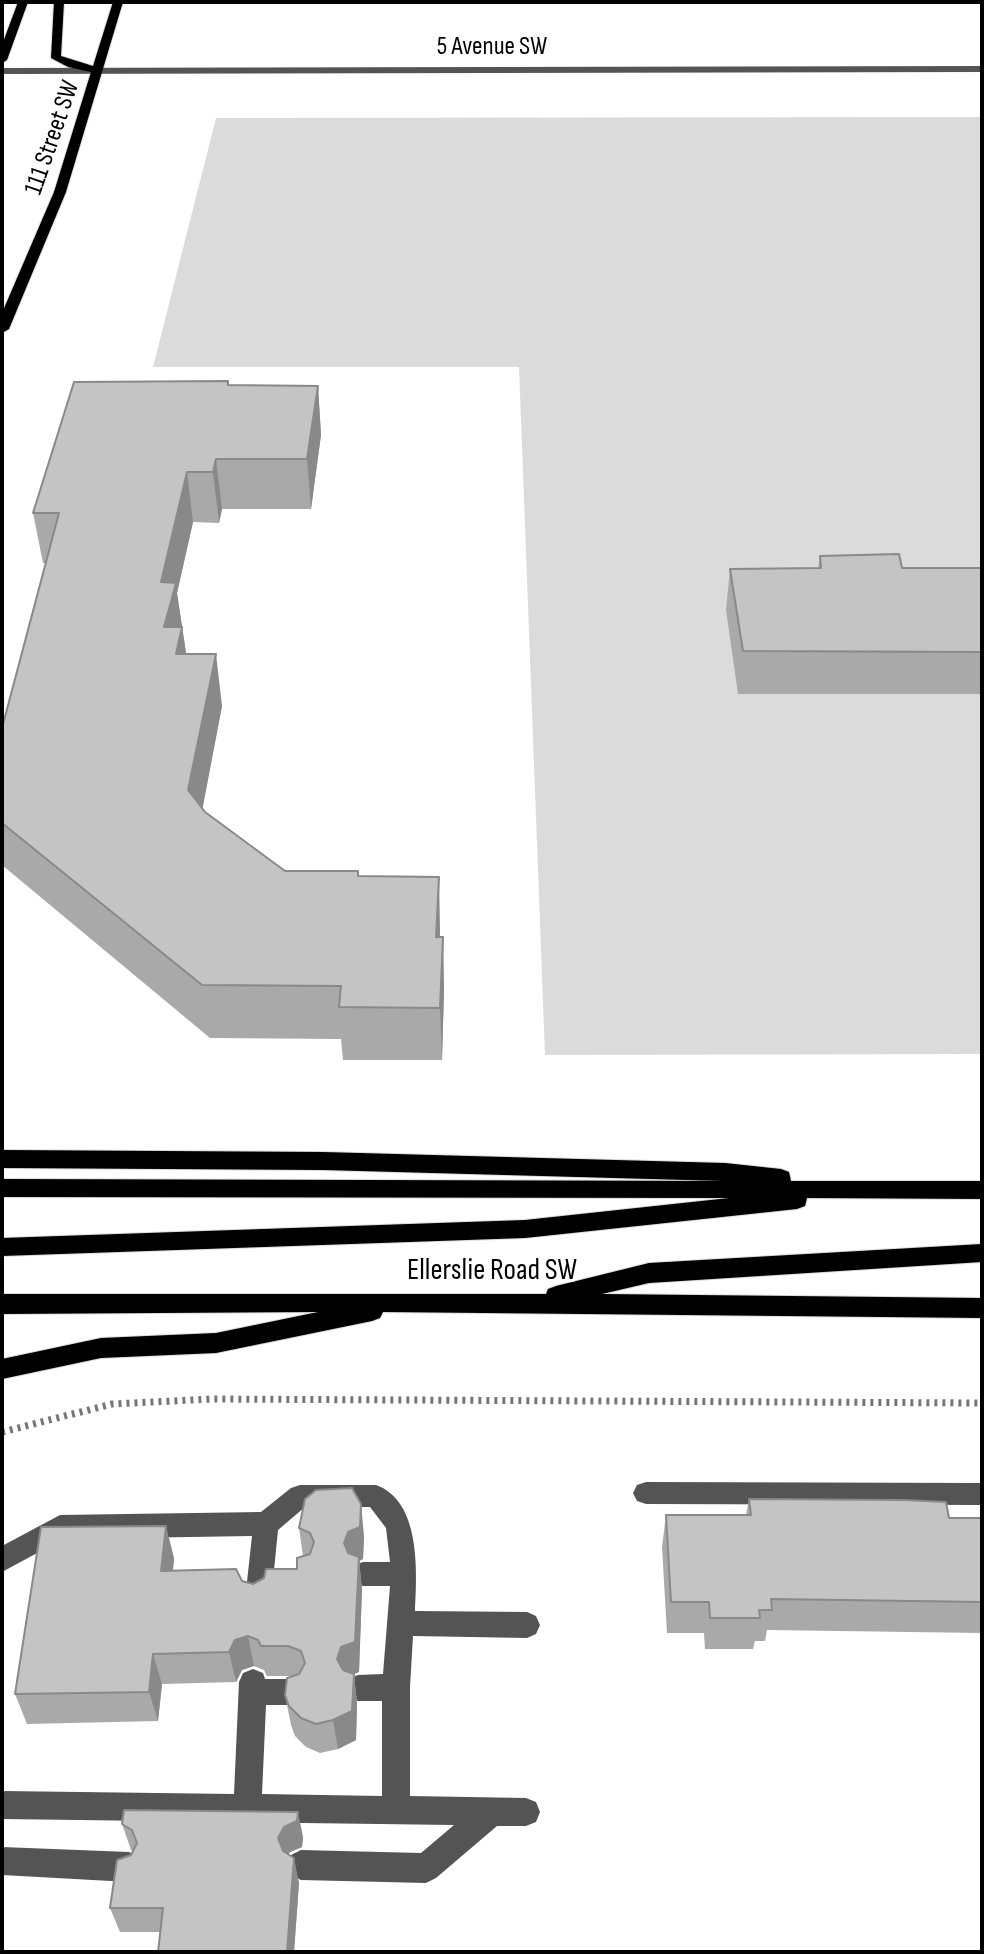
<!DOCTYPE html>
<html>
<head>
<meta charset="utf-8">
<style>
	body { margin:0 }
	#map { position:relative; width:984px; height:1954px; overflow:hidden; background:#fff; font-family:"Sofia Sans Condensed",sans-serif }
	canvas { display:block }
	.frame { position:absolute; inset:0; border:4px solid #000; pointer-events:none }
</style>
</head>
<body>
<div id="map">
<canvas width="984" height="1954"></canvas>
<div class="frame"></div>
</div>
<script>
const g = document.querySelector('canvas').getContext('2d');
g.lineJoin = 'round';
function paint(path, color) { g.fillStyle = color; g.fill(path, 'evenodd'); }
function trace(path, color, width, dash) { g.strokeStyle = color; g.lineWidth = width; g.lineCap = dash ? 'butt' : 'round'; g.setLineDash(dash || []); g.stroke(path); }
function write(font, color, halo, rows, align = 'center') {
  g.font = font + ' "Sofia Sans Condensed",sans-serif'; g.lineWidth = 6; g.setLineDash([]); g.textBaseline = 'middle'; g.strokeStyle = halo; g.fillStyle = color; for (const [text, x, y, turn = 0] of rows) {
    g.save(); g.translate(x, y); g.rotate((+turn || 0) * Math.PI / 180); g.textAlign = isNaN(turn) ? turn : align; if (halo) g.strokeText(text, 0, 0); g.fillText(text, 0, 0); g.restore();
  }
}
paint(new Path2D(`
	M 982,117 L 982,1054 L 545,1055 L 519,367 L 153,367 L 216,118 Z`), '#dbdbdb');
const major = new Path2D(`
	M 18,2 L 28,2 L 7,60 L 2,63 L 2,45 Z
	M 54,2 L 64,2 L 61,56 L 93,66 L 113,2 L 123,2 L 66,192 L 9,329 L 2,333 L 2,313 L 54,192 L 91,72 L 68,67 L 51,58 Z
	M 2,1150 L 323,1152 L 725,1163 L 781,1169 L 789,1172 L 791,1181 L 982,1181 L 982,1199 L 807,1198 L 805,1206 L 797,1209 L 525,1238 L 2,1256 L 2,1238 L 525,1220 L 729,1198 L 2,1197 L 2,1179 L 723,1181 L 323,1170 L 2,1168 Z
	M 982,1244 L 982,1262 L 649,1283 L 602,1294 L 982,1298 L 982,1318 L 383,1312 L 380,1318 L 372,1321 L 216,1353 L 101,1358 L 2,1379 L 2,1359 L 101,1338 L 216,1333 L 318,1312 L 2,1314 L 2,1294 L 546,1294 L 548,1289 L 556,1286 L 649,1263 Z`);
trace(major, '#dbdbdb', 2);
trace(new Path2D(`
	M 2,1432 L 112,1404 L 213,1399 L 982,1403`), '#767676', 7, [3, 5]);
paint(new Path2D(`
	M 982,66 L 982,72 L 2,74 L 2,68 Z
	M 646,1482 L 982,1483 L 982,1505 L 646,1504 L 637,1501 L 633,1493 L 637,1485 Z
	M 300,1485 L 376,1485 C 421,1501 417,1572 415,1611 L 527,1612 L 536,1616 L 540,1625 L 536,1634 L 527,1638 L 413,1636 L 410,1687 L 410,1796 L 526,1798 L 536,1802 L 540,1812 L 536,1822 L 526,1826 L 497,1826 L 436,1878 L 426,1883 L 301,1880 L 291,1875 L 286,1865 L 291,1855 L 301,1850 L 421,1853 L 454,1825 L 2,1819 L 2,1791 L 234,1794 L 239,1682 L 243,1673 L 253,1669 L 263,1673 L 265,1679 L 293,1679 L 303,1683 L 307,1692 L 303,1701 L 293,1705 L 266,1705 L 262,1794 L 382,1796 L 382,1701 L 358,1701 L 348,1697 L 344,1688 L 348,1679 L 358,1675 L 383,1674 L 390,1586 L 363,1586 L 354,1583 L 350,1574 L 354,1565 L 363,1562 L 390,1562 L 386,1528 L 370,1507 L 305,1507 L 278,1530 L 271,1600 L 267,1609 L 258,1612 L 249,1609 L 245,1600 L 252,1536 L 63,1539 L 2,1572 L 2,1546 L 60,1515 L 261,1512 L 291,1488 Z
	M 2,1847 L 129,1852 L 139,1857 L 144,1867 L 139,1877 L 129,1882 L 2,1875 Z`), '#545454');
paint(major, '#000');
paint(new Path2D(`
	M 228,381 L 229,385 L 318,386 L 321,435 L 311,509 L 222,509 L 219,523 L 193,522 L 177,593 L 186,654 L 222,706 L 202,809 L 205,812 L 285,871 L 358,876 L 440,930 L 440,937 L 443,937 L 444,990 L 442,1060 L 343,1060 L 341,1039 L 210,1038 L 2,865 L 2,728 L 46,563 L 43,563 L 33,513 Z
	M 820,556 L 902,568 L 982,568 L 982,694 L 738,694 L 726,610 L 730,569 L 818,568 Z
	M 749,1499 L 949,1518 L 982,1518 L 982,1633 L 767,1630 L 765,1641 L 755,1641 L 753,1649 L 705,1649 L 704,1633 L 667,1633 L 662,1547 L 666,1515 L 746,1515 Z
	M 299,1528 L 364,1536 L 363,1559 L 359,1561 L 362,1589 L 359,1672 L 354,1674 L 357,1704 L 356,1740 L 338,1749 L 320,1753 L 306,1747 L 295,1736 L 291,1725 L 285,1695 L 293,1676 L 267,1676 L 264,1670 L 254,1666 L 242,1670 L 236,1682 L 162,1684 L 158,1721 L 27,1724 L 15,1694 L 174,1558 L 173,1571 L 242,1581 L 253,1584 L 297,1569 L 303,1556 Z
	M 122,1824 L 303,1837 L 302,1847 L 290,1852 L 288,1854 L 299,1883 L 294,1952 L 158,1952 L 160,1932 L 120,1932 L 110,1908 L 133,1851 L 131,1850 Z`), '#a9a9a9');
paint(new Path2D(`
	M 318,386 L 321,435 L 311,509 L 307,459 Z
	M 216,459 L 222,509 L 219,523 L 213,472 Z
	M 187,472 L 193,522 L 177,593 L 190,679 L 164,627 L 161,582 Z
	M 216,654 L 222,706 L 196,843 L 188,790 Z
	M 439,877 L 440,930 L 438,990 L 436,937 Z
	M 443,937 L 444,990 L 442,1060 L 440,1008 Z
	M 361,1504 L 364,1536 L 363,1559 L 359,1561 L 362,1589 L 359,1672 L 354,1674 L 357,1704 L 356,1740 L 338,1749 L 333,1720 L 345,1678 L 337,1659 L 344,1543 Z
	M 166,1526 L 174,1558 L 170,1602 L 161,1571 Z
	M 248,1636 L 254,1666 L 242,1670 L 236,1682 L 229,1652 L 235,1640 Z
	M 153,1654 L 162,1684 L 158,1721 L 149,1692 Z
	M 298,1812 L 303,1837 L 302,1847 L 290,1852 L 283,1864 L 278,1838 L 284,1827 Z
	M 294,1858 L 299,1883 L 294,1952 L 287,1952 Z`), '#898989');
const building = new Path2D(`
	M 228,381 L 228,385 L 318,386 L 307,459 L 216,459 L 213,472 L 187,472 L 161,582 L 176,583 L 164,627 L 182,627 L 176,654 L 216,654 L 188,790 L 205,812 L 285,871 L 358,871 L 358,876 L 439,877 L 436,937 L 443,937 L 440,1008 L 339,1007 L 341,986 L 202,985 L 2,823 L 2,728 L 59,513 L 33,513 L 74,382 Z
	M 899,554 L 902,568 L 982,568 L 982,652 L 743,651 L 730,569 L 821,568 L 820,556 Z
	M 352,1488 L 361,1504 L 360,1527 L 348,1532 L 344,1543 L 348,1553 L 359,1557 L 355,1642 L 341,1647 L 337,1659 L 343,1670 L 354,1674 L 352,1711 L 333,1720 L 316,1724 L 301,1718 L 289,1706 L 285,1695 L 287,1678 L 299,1674 L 305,1663 L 301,1651 L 288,1646 L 261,1646 L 258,1640 L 248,1636 L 235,1640 L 229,1652 L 153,1654 L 149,1692 L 15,1694 L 41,1527 L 166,1526 L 161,1571 L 236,1569 L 242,1581 L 253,1584 L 264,1578 L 266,1569 L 297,1569 L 297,1558 L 310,1554 L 314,1542 L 310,1533 L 299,1528 L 305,1499 L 316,1490 Z
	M 749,1499 L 904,1500 L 946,1502 L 949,1518 L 982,1518 L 982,1602 L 771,1599 L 772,1610 L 759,1610 L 760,1618 L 710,1618 L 709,1602 L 671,1602 L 666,1515 L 751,1515 Z
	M 124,1810 L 298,1812 L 297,1821 L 284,1827 L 278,1838 L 283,1851 L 294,1858 L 287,1952 L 158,1952 L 163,1908 L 110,1908 L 117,1860 L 131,1855 L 137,1843 L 132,1830 L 122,1824 Z`);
paint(building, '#c4c4c4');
trace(building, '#898989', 2);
write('26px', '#000', '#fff', [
	["5 Avenue SW",492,47],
	["111 Street SW",53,138,-71]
]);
write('30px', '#000', '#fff', [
	["Ellerslie Road SW",492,1271]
]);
</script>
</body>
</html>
